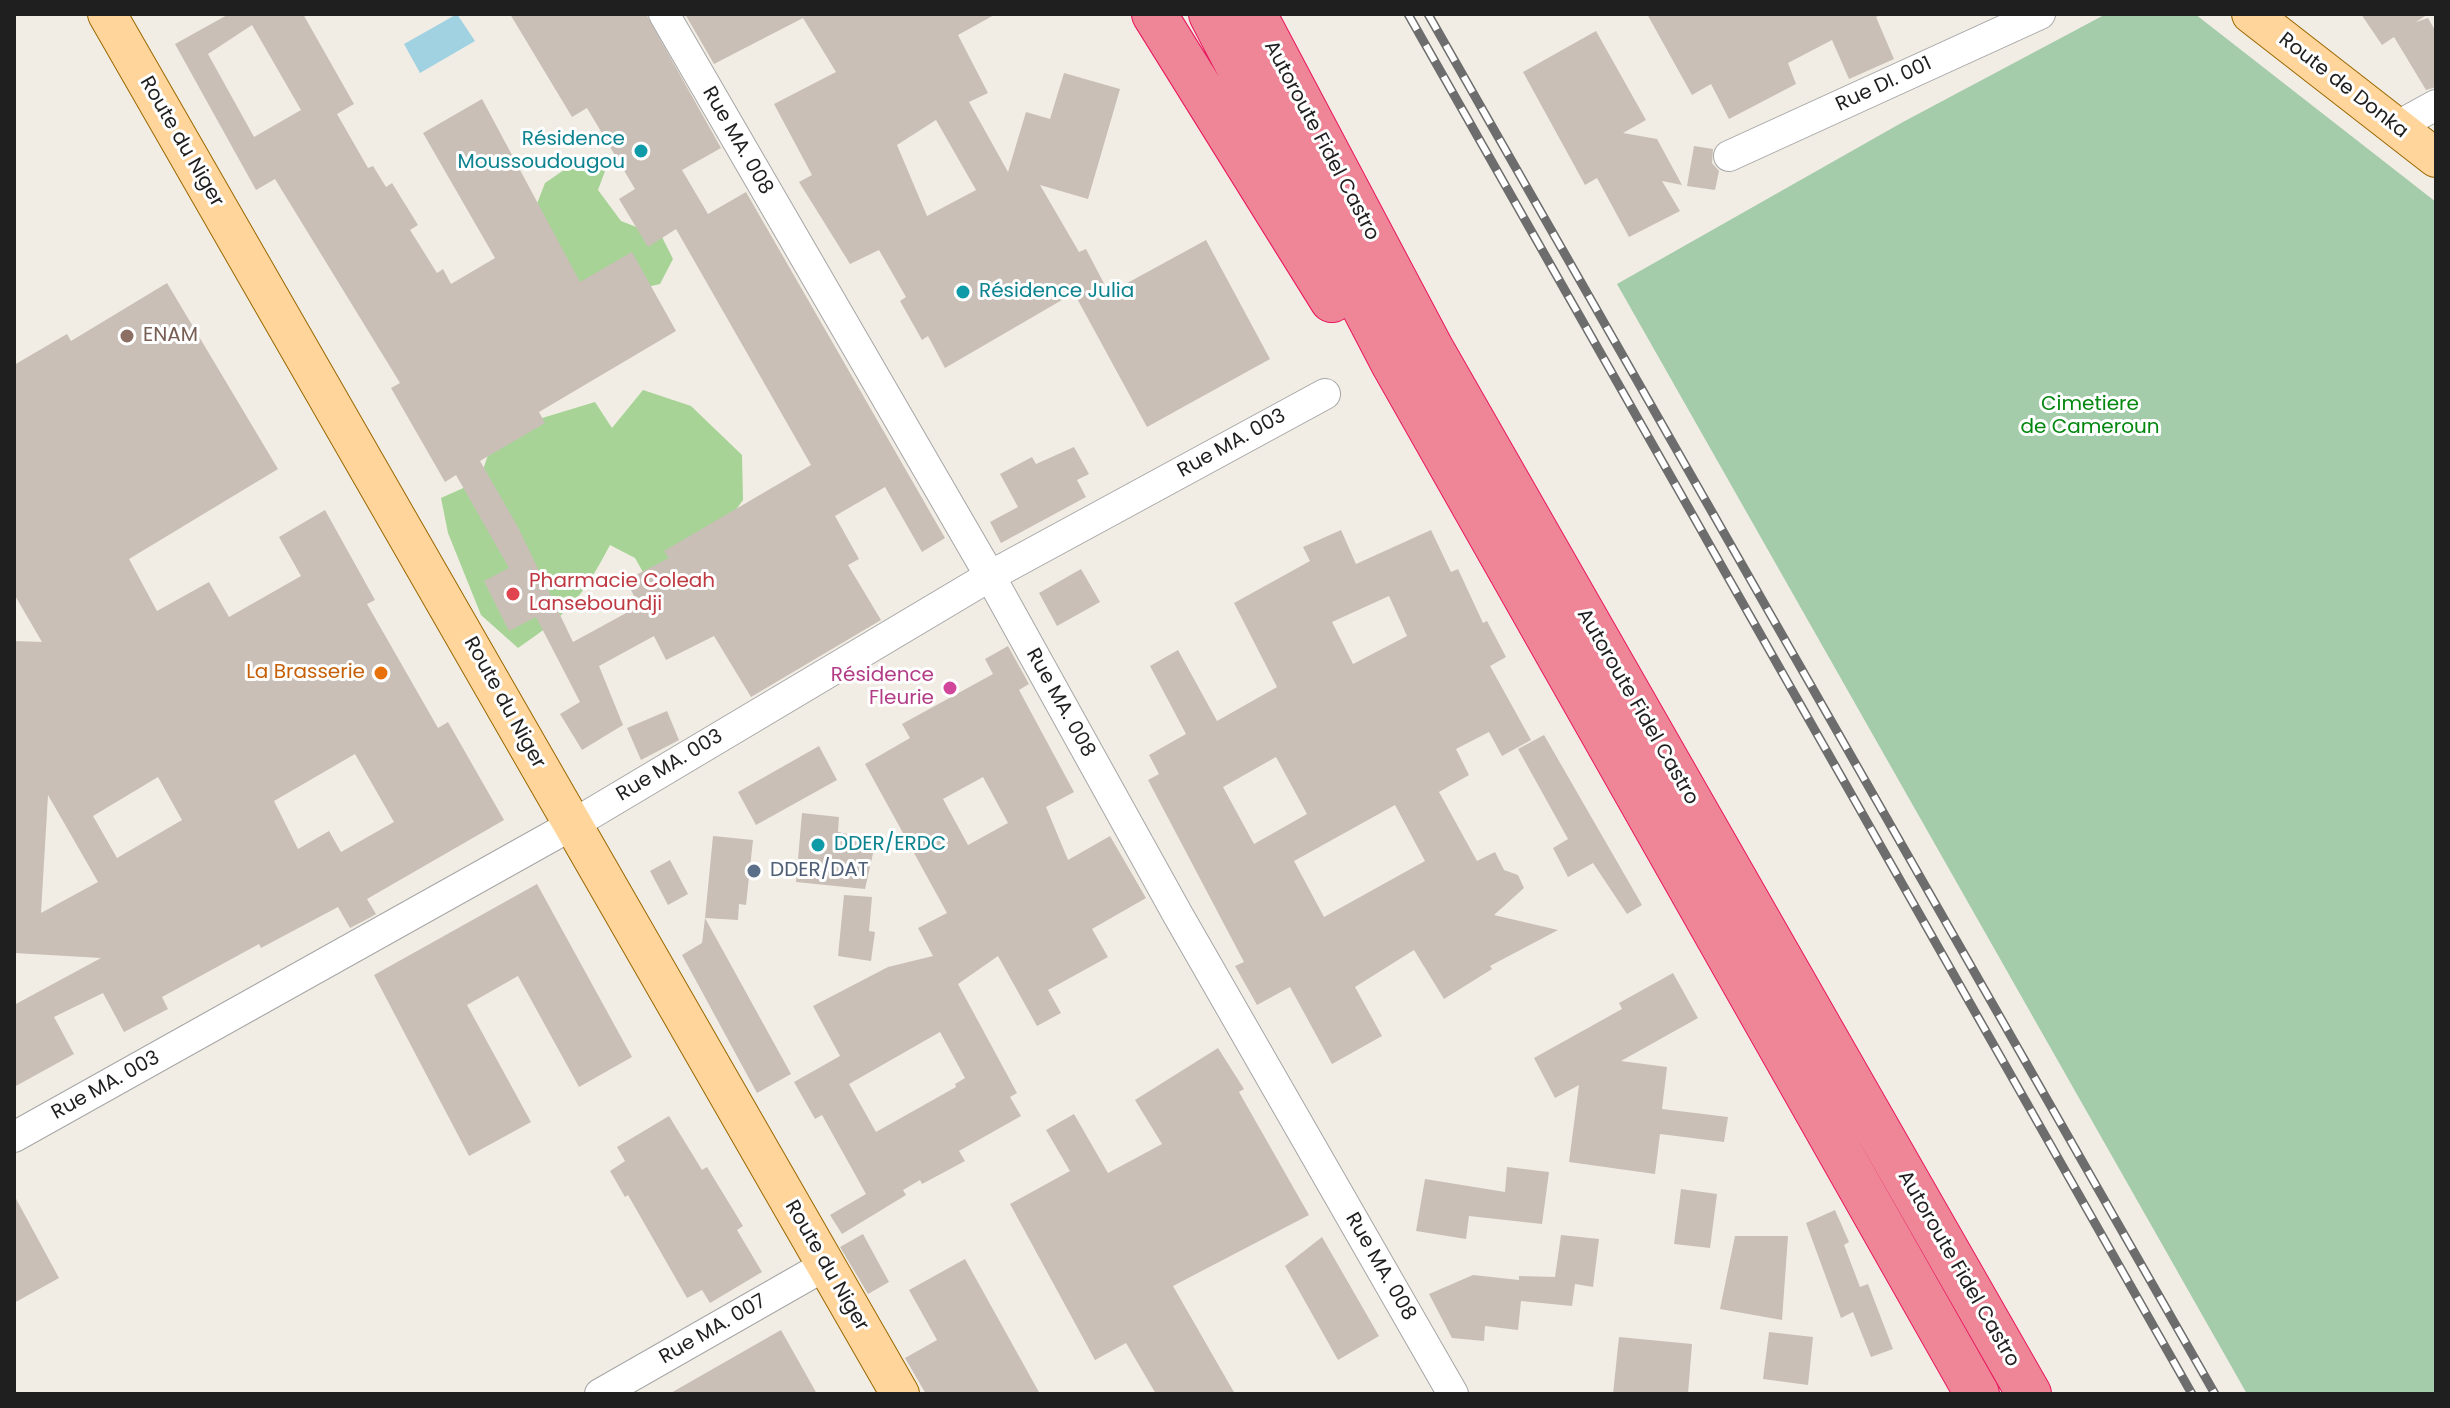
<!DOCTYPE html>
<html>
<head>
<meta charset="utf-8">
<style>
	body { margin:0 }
	#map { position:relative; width:2450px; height:1408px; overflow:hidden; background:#f1ede4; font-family:Poppins,sans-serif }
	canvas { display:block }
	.frame { position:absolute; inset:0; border:16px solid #1f1f1f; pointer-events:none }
</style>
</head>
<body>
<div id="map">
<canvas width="2450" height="1408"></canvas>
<div class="frame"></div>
</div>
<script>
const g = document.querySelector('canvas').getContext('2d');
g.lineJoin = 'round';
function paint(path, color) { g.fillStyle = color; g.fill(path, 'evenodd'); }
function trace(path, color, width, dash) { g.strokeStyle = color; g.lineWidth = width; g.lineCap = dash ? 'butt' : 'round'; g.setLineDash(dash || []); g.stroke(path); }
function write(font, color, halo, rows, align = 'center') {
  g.font = font + ' Poppins,sans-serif'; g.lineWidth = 6; g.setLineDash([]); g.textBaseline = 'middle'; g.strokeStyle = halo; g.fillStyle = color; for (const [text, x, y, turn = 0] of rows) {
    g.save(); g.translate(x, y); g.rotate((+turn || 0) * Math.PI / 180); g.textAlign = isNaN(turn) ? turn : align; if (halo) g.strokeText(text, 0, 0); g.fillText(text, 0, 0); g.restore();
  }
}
paint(new Path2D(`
	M 577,161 L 608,163 L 598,190 L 621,221 L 662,237 L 673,259 L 660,284 L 613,295 L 557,296 L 533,214 L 545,183 Z
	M 643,390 L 691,406 L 742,455 L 743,500 L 717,536 L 658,599 L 635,558 L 610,545 C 582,598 568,614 518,648 L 481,615 L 448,533 L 441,498 L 479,481 L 496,432 L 595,402 L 612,428 Z`), '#a7d396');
paint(new Path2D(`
	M 2106,14 L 2195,14 L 2436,202 L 2436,1394 L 2247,1394 L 1617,284 L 1903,122 Z`), '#a4cbaa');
paint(new Path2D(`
	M 457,14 L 475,41 L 420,73 L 404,44 Z`), '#a1d2e2');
paint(new Path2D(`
	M 229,14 L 303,14 L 354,104 L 337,114 L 368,168 L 373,166 L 386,187 L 392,183 L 418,225 L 410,230 L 437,273 L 443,269 L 451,284 L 495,258 L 423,133 L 482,99 L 580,282 L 632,252 L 676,331 L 539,412 L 545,423 L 480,461 L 518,527 L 573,642 L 639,606 L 626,580 L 669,558 L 664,551 L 811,465 L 676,229 L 648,247 L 619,199 L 635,189 L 587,108 L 572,117 L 510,14 L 646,14 L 721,148 L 682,170 L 708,214 L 746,192 L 945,538 L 922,552 L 885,487 L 835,516 L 859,559 L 848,565 L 881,620 L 751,697 L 714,636 L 666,660 L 654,636 L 599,666 L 623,725 L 582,750 L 560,714 L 580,702 L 536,617 L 509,631 L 484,581 L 509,568 L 456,475 L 445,482 L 391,388 L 400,383 L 275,179 L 256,190 L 175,44 ZM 252,25 L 301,110 L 254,137 L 208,54 Z
	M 685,14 L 996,14 L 958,35 L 988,93 L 969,102 L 1008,172 L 1026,112 L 1050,119 L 1064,73 L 1120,89 L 1088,199 L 1040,185 L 1079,252 L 1086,249 L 1109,293 L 1206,240 L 1270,359 L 1147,427 L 1074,293 L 945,368 L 928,336 L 922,340 L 900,301 L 906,297 L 879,250 L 850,264 L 799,182 L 812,175 L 774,104 L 836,72 L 803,18 L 714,64 ZM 936,120 L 976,190 L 927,216 L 897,145 Z
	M 1647,14 L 1883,14 L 1876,17 L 1894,59 L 1849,79 L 1832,40 L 1788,63 L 1796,84 L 1729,119 L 1711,84 L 1692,95 Z
	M 2361,14 L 2428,14 L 2416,22 L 2428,18 L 2436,32 L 2436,87 L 2426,90 L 2394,37 L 2382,45 Z
	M 1596,31 L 1646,120 L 1623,133 L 1657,139 L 1682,185 L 1662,181 L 1680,211 L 1629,237 L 1597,178 L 1585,185 L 1523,72 Z
	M 1694,146 L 1713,149 L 1712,163 L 1719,171 L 1715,190 L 1687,186 Z
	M 167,283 L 278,469 L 129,559 L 157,611 L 209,582 L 229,617 L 301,576 L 279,537 L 325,510 L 375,600 L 367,604 L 438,728 L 448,722 L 504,820 L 367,899 L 376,914 L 371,917 L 350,928 L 338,907 L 261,948 L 259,944 L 162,997 L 168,1009 L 124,1032 L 103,993 L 54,1017 L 74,1054 L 14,1087 L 14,1005 L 101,958 L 14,953 L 14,641 L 42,642 L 14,594 L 14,365 L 67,334 L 71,341 ZM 355,754 L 394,822 L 341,852 L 329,831 L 298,849 L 274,801 ZM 158,777 L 182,820 L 117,858 L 93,816 ZM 48,795 L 98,882 L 41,913 Z
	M 1074,447 L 1089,474 L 1077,480 L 1086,497 L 1001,543 L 990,522 L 1018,507 L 1000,474 L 1032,457 L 1036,464 Z
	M 1341,530 L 1356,564 L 1431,530 L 1451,572 L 1458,569 L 1483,623 L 1487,621 L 1506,657 L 1490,666 L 1531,740 L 1502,756 L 1489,732 L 1456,749 L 1469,775 L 1439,792 L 1477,861 L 1495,852 L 1504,870 L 1518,875 L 1524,888 L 1494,915 L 1558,930 L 1490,966 L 1492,969 L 1444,999 L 1414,950 L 1355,987 L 1382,1036 L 1332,1064 L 1290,987 L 1257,1005 L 1235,966 L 1244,962 L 1148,780 L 1159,774 L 1149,755 L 1186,734 L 1150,666 L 1178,650 L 1217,721 L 1277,687 L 1234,603 L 1310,561 L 1303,547 ZM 1389,596 L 1407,636 L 1353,664 L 1332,622 ZM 1276,757 L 1307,814 L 1254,844 L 1223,787 ZM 1395,805 L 1425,861 L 1324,917 L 1294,861 Z
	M 1081,569 L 1100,602 L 1057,626 L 1039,593 Z
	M 1008,646 L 1029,684 L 1019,690 L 1074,792 L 1046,807 L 1068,860 L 1110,836 L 1146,898 L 1092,929 L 1108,957 L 1048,990 L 1061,1013 L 1037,1026 L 998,956 L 958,984 L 1017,1093 L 1010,1097 L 1021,1116 L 959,1151 L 965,1161 L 922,1184 L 920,1180 L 903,1190 L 906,1195 L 842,1234 L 830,1215 L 866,1194 L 822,1115 L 815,1119 L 794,1082 L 840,1056 L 813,1006 L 888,967 L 933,956 L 918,928 L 947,913 L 865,764 L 910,738 L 902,724 L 993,674 L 985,659 ZM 983,777 L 1008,823 L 968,845 L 943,799 ZM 940,1032 L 965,1078 L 955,1084 L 956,1087 L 876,1132 L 849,1084 Z
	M 667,711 L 679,740 L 641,760 L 627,728 Z
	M 1544,735 L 1642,905 L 1627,914 L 1593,863 L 1568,877 L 1553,848 L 1568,839 L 1518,749 Z
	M 819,746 L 837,780 L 756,825 L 738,792 Z
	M 802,813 L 839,817 L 838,832 L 876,840 L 865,889 L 796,882 Z
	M 713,836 L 753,840 L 746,905 L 739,904 L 738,920 L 705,918 Z
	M 670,860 L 688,894 L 668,905 L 650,871 Z
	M 537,884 L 632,1057 L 579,1087 L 518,976 L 467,1005 L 531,1122 L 469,1156 L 374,975 Z
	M 844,895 L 872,897 L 869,931 L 875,932 L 871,961 L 838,956 Z
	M 705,918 L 791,1074 L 757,1093 L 682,955 L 702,943 Z
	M 1673,973 L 1698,1018 L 1621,1061 L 1667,1067 L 1662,1109 L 1728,1117 L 1724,1142 L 1660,1134 L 1655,1174 L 1569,1162 L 1579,1085 L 1555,1098 L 1534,1058 L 1622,1009 L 1619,1003 Z
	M 1218,1048 L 1244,1089 L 1239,1092 L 1309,1215 L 1173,1286 L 1235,1394 L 1156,1394 L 1126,1343 L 1095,1360 L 1010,1204 L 1070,1171 L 1046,1130 L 1074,1114 L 1108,1173 L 1162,1144 L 1135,1100 Z
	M 669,1116 L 702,1170 L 707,1167 L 743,1226 L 737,1230 L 762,1272 L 710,1303 L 702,1290 L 687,1298 L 628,1195 L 625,1197 L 610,1171 L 625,1161 L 617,1147 Z
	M 1507,1167 L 1549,1172 L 1542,1224 L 1469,1216 L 1466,1239 L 1416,1231 L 1425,1179 L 1505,1192 Z
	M 1681,1189 L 1717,1194 L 1710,1248 L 1674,1244 Z
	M 14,1195 L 59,1278 L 14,1303 Z
	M 1835,1210 L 1849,1242 L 1844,1245 L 1860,1287 L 1868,1284 L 1893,1349 L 1871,1357 L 1853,1312 L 1841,1318 L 1806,1223 Z
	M 863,1234 L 889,1282 L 868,1294 L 840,1247 Z
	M 1561,1235 L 1599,1239 L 1593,1287 L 1575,1284 L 1572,1306 L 1521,1301 L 1518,1330 L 1485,1326 L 1484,1341 L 1452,1338 L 1429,1294 L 1473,1275 L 1519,1280 L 1519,1276 L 1555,1277 Z
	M 1735,1236 L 1788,1236 L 1782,1320 L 1720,1309 Z
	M 1322,1237 L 1379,1336 L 1338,1360 L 1285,1266 Z
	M 965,1259 L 1040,1394 L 926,1394 L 905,1358 L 937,1340 L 909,1290 Z
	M 781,1330 L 817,1394 L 669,1394 Z
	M 1769,1332 L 1813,1337 L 1808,1385 L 1763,1379 Z
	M 1619,1337 L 1692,1344 L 1688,1394 L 1613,1394 Z`), '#c9bfb7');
const minor = new Path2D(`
	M 664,14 L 990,576 L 1178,915 L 1453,1394
	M 2396,127 L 2436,105
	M 1729,156 L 2040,14
	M 14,1137 L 572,825 L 990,576 L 1325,394
	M 600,1394 L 826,1265`);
const major = new Path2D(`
	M 107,14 C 374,472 634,935 900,1394
	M 2251,14 L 2436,158`);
const highway = new Path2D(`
	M 1154,14 L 1332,300
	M 1211,14 L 1394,365 L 1977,1394
	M 1254,14 L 1432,350 L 2029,1394`);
trace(minor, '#a6a6a6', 32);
trace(major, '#9a6800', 40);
trace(highway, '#e9175d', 46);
trace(minor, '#fff', 30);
trace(major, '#ffd59b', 38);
trace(highway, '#ee8698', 44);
const rail = new Path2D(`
	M 1408,14 L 2192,1394
	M 1428,14 L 2215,1394`);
trace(rail, '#6d6d6d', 9);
trace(rail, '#fff', 6, [18]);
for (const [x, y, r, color] of [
	[641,151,8,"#0f9aa8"],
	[963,292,8,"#0f9aa8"],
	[127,336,8,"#8d6e63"],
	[513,594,8,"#e0444e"],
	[381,673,8,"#e8710a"],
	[950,688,8,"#d1479c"],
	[818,845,8,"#0f9aa8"],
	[754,871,8,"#5c6f8a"]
]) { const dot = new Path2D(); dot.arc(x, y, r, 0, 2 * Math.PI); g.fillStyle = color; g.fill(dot); trace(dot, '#fff', 3); }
write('20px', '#1f1f1f', '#fff', [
	["Rue DI. 001",1884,85,-25],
	["Route de Donka",2343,86,38],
	["Rue MA. 008",737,141,60],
	["Autoroute Fidel Castro",1321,141,62],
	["Route du Niger",181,142,60],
	["Rue MA. 003",1232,444,-29],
	["Route du Niger",504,703,61],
	["Rue MA. 008",1060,703,61],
	["Autoroute Fidel Castro",1637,707,60],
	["Rue MA. 003",670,766,-31],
	["Rue MA. 003",106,1086,-29],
	["Route du Niger",826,1266,60],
	["Rue MA. 008",1380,1267,60],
	["Autoroute Fidel Castro",1958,1269,60],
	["Rue MA. 007",713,1330,-30]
]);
write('20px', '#0d838f', '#fff', [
	["Résidence",625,140,"right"],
	["Moussoudougou",625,163,"right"],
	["Résidence Julia",979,292],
	["DDER/ERDC",834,845]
], 'left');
write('20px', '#785e54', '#fff', [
	["ENAM",143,336]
], 'left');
write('20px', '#03870f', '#fff', [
	["Cimetiere",2090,405],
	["de Cameroun",2090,428]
]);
write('20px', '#be3a42', '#fff', [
	["Pharmacie Coleah",529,582],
	["Lanseboundji",529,605]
], 'left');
write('20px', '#c56008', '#fff', [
	["La Brasserie",365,673]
], 'right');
write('20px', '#b23c85', '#fff', [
	["Résidence",934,676],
	["Fleurie",934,699]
], 'right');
write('20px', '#4e5e75', '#fff', [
	["DDER/DAT",770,871]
], 'left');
</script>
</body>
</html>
